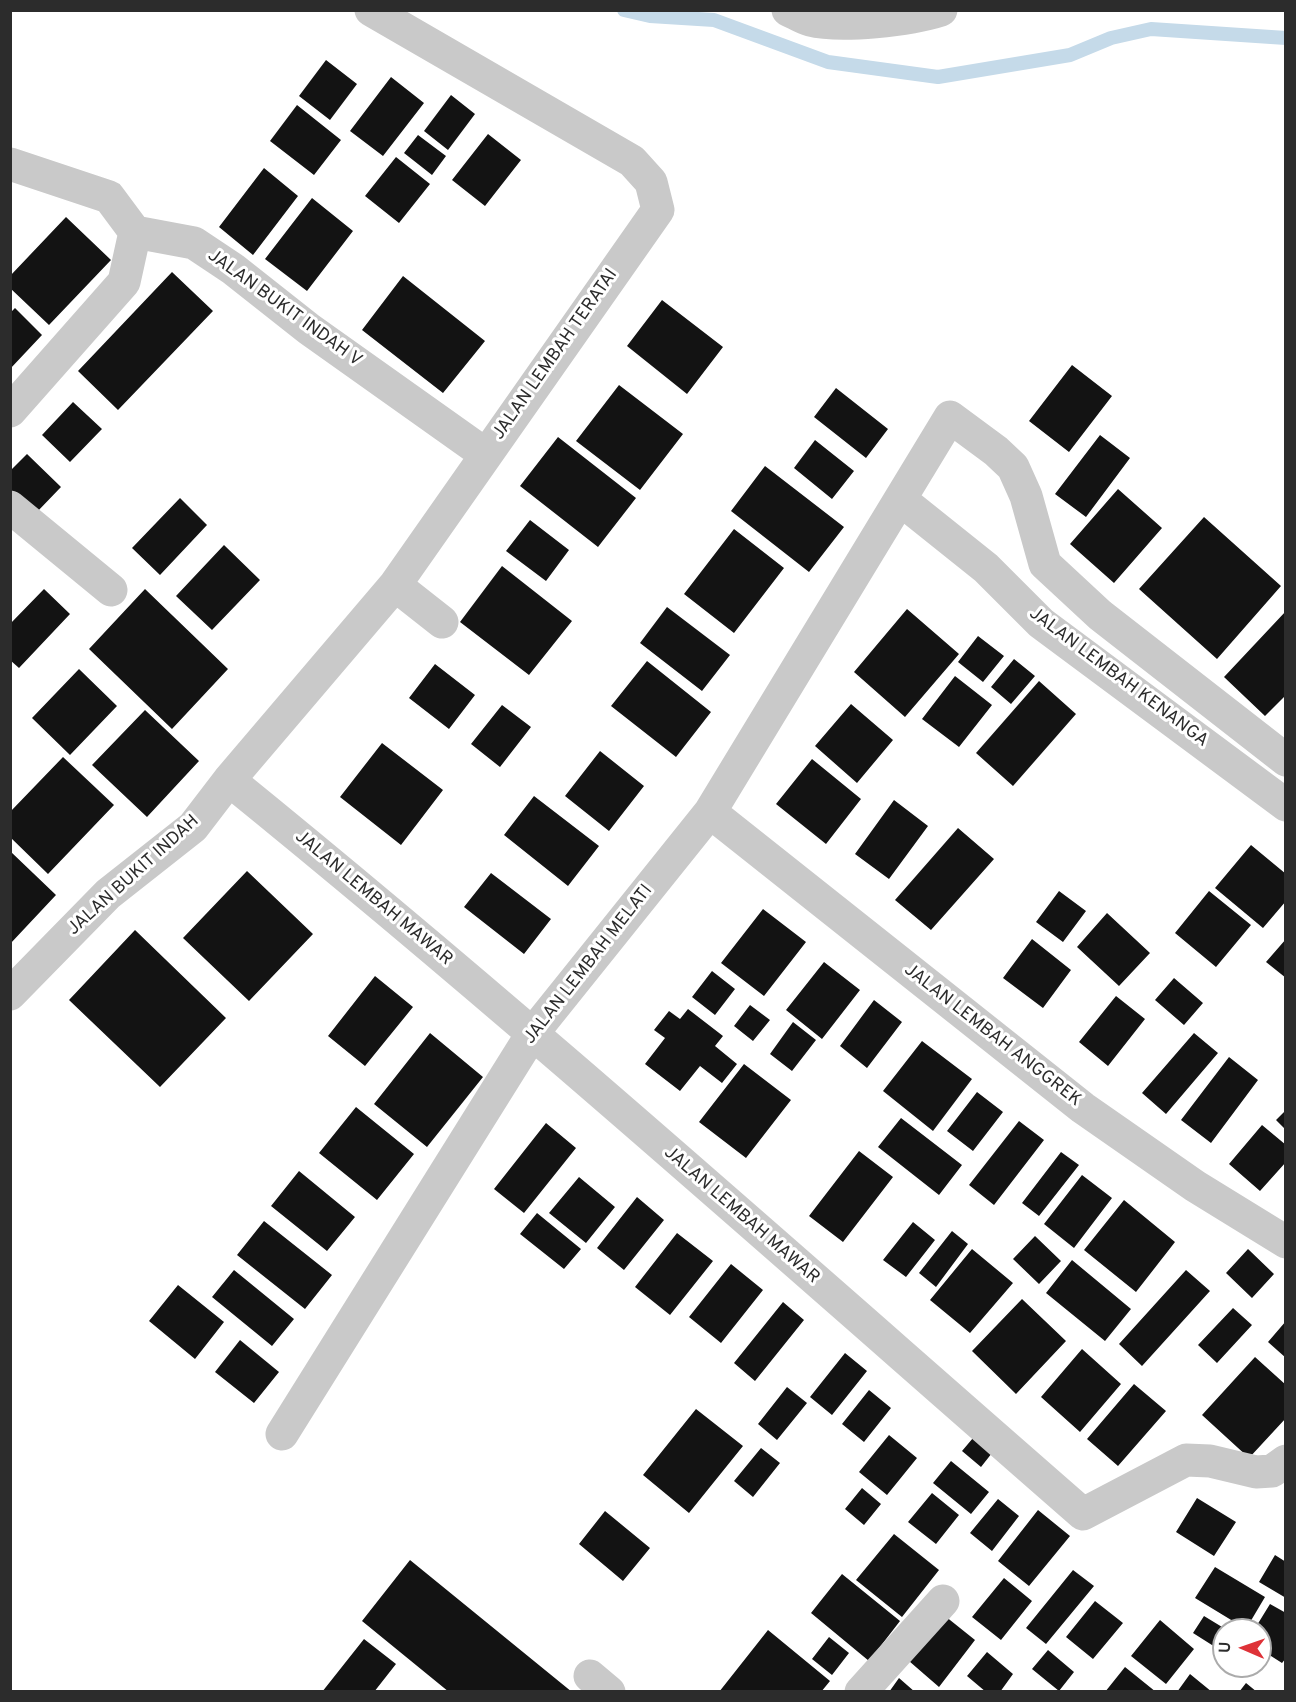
<!DOCTYPE html>
<html>
<head>
<meta charset="utf-8">
<style>
	body { margin:0 }
	#map { position:relative; width:1296px; height:1702px; overflow:hidden; background:#fff; font-family:Overpass,sans-serif }
	canvas { display:block }
	.frame { position:absolute; inset:0; border:12px solid #2c2c2c; pointer-events:none }
	.north { position:absolute; left:1212px; top:1618px; width:60px; height:60px; box-sizing:border-box; background:#fff; border:2px solid #ababab; border-radius:50%; rotate:272deg; font-size:16px; font-weight:700; line-height:24px; text-align:center; color:#2c2c2c }
	.north::after { content:''; display:block; margin:auto; width:21px; height:27px; background:#de3238; clip-path:polygon(50% 0,100% 100%,50% 72%,0 100%) }
</style>
</head>
<body>
<div id="map">
<canvas width="1296" height="1702"></canvas>
<div class="frame"></div>
<div class="north">U</div>
</div>
<script>
const g = document.querySelector('canvas').getContext('2d');
g.lineJoin = 'round';
function trace(path, color, width, dash) { g.strokeStyle = color; g.lineWidth = width; g.lineCap = dash ? 'butt' : 'round'; g.setLineDash(dash || []); g.stroke(path); }
function paint(path, color) { g.fillStyle = color; g.fill(path, 'evenodd'); }
function write(font, color, halo, rows, align = 'center') {
  g.font = font + ' Overpass,sans-serif'; g.lineWidth = 6; g.setLineDash([]); g.textBaseline = 'middle'; g.strokeStyle = halo; g.fillStyle = color; for (const [text, x, y, turn = 0] of rows) {
    g.save(); g.translate(x, y); g.rotate((+turn || 0) * Math.PI / 180); g.textAlign = isNaN(turn) ? turn : align; if (halo) g.strokeText(text, 0, 0); g.fillText(text, 0, 0); g.restore();
  }
}
trace(new Path2D(`
	M 624,10 L 650,16 L 714,20 L 828,62 L 938,77 L 1070,55 L 1111,38 L 1151,29 L 1286,38`), '#c5dae9', 14);
paint(new Path2D(`
	M 326,60 L 357,84 L 330,120 L 299,96 Z
	M 391,77 L 424,103 L 383,156 L 350,131 Z
	M 451,95 L 475,114 L 448,150 L 424,131 Z
	M 297,105 L 341,140 L 314,175 L 270,141 Z
	M 488,134 L 521,160 L 485,206 L 452,180 Z
	M 418,135 L 446,156 L 432,175 L 404,153 Z
	M 396,157 L 430,184 L 399,223 L 365,196 Z
	M 264,168 L 298,196 L 253,255 L 219,227 Z
	M 312,198 L 353,231 L 307,291 L 265,259 Z
	M 66,217 L 111,260 L 49,325 L 10,288 L 10,276 Z
	M 172,272 L 213,311 L 118,410 L 78,371 Z
	M 403,276 L 485,341 L 443,393 L 362,330 Z
	M 662,300 L 723,347 L 687,394 L 627,346 Z
	M 15,308 L 42,335 L 10,369 L 10,313 Z
	M 1072,365 L 1112,396 L 1069,452 L 1029,421 Z
	M 619,385 L 683,434 L 640,490 L 576,441 Z
	M 836,388 L 888,429 L 866,458 L 814,417 Z
	M 73,402 L 102,429 L 70,462 L 42,435 Z
	M 1100,435 L 1130,458 L 1086,517 L 1055,494 Z
	M 558,437 L 636,498 L 598,547 L 520,486 Z
	M 815,440 L 854,471 L 832,499 L 794,468 Z
	M 27,454 L 61,487 L 36,513 L 10,489 L 10,471 Z
	M 765,466 L 844,527 L 809,572 L 731,511 Z
	M 1118,489 L 1162,528 L 1114,583 L 1070,544 Z
	M 180,498 L 207,525 L 160,575 L 132,548 Z
	M 1204,517 L 1281,586 L 1217,659 L 1139,589 Z
	M 530,520 L 569,550 L 546,581 L 506,551 Z
	M 734,529 L 784,568 L 734,633 L 684,594 Z
	M 224,545 L 260,580 L 212,630 L 176,596 Z
	M 502,566 L 572,621 L 529,675 L 460,622 Z
	M 44,589 L 70,614 L 19,668 L 10,660 L 10,624 Z
	M 145,589 L 228,669 L 172,729 L 89,649 Z
	M 667,607 L 730,655 L 702,691 L 640,643 Z
	M 907,609 L 959,654 L 905,717 L 854,672 Z
	M 1286,611 L 1286,695 L 1265,716 L 1224,677 Z
	M 978,636 L 1004,656 L 983,682 L 958,662 Z
	M 1014,659 L 1035,676 L 1011,704 L 991,687 Z
	M 647,661 L 711,712 L 676,757 L 611,706 Z
	M 435,664 L 475,695 L 449,729 L 409,698 Z
	M 79,669 L 117,706 L 70,755 L 32,718 Z
	M 955,676 L 992,705 L 959,747 L 922,719 Z
	M 1039,681 L 1076,714 L 1013,786 L 976,753 Z
	M 851,704 L 893,740 L 857,783 L 815,746 Z
	M 502,705 L 531,727 L 500,767 L 471,744 Z
	M 145,710 L 199,761 L 147,817 L 92,765 Z
	M 382,743 L 443,790 L 401,845 L 340,797 Z
	M 600,751 L 644,786 L 609,831 L 565,796 Z
	M 63,757 L 114,805 L 48,874 L 10,837 L 10,812 Z
	M 812,759 L 861,799 L 826,844 L 776,804 Z
	M 534,796 L 599,846 L 568,886 L 504,835 Z
	M 894,800 L 928,826 L 889,879 L 855,854 Z
	M 958,828 L 994,859 L 931,930 L 895,900 Z
	M 1251,845 L 1286,874 L 1286,901 L 1263,928 L 1215,888 Z
	M 10,851 L 56,895 L 10,944 Z
	M 247,871 L 313,934 L 249,1001 L 183,938 Z
	M 491,873 L 551,919 L 524,954 L 464,907 Z
	M 1059,891 L 1086,911 L 1063,942 L 1036,922 Z
	M 1209,891 L 1251,925 L 1216,967 L 1175,933 Z
	M 763,909 L 806,942 L 764,996 L 721,963 Z
	M 1107,913 L 1150,953 L 1119,986 L 1077,947 Z
	M 135,930 L 226,1018 L 160,1087 L 69,1000 Z
	M 1032,939 L 1071,970 L 1043,1008 L 1003,978 Z
	M 1286,939 L 1286,978 L 1266,962 Z
	M 824,962 L 860,990 L 822,1039 L 786,1010 Z
	M 712,971 L 735,989 L 715,1015 L 692,997 Z
	M 375,976 L 413,1007 L 365,1066 L 328,1036 Z
	M 1174,978 L 1203,1003 L 1184,1025 L 1155,1000 Z
	M 1116,996 L 1145,1019 L 1108,1066 L 1079,1042 Z
	M 874,1000 L 902,1022 L 867,1068 L 840,1046 Z
	M 750,1005 L 770,1020 L 753,1041 L 734,1026 Z
	M 688,1009 L 723,1036 L 715,1046 L 737,1064 L 722,1083 L 700,1066 L 680,1091 L 645,1064 L 665,1038 L 654,1030 L 669,1011 L 680,1019 Z
	M 793,1022 L 816,1040 L 792,1071 L 770,1054 Z
	M 430,1033 L 483,1077 L 427,1147 L 374,1104 Z
	M 1194,1033 L 1218,1053 L 1166,1114 L 1142,1093 Z
	M 922,1041 L 972,1079 L 933,1131 L 883,1091 Z
	M 1229,1057 L 1258,1080 L 1211,1143 L 1181,1120 Z
	M 744,1064 L 791,1100 L 746,1158 L 699,1122 Z
	M 977,1092 L 1003,1112 L 973,1151 L 947,1131 Z
	M 356,1107 L 414,1154 L 377,1200 L 319,1153 Z
	M 1286,1110 L 1286,1130 L 1276,1120 Z
	M 901,1118 L 962,1165 L 939,1195 L 878,1147 Z
	M 1019,1121 L 1044,1140 L 994,1205 L 969,1185 Z
	M 546,1123 L 576,1148 L 524,1213 L 494,1189 Z
	M 1262,1125 L 1286,1145 L 1286,1162 L 1260,1191 L 1229,1164 Z
	M 859,1151 L 893,1177 L 843,1242 L 809,1216 Z
	M 1061,1152 L 1079,1165 L 1039,1216 L 1022,1203 Z
	M 299,1171 L 355,1217 L 327,1251 L 271,1206 Z
	M 1082,1175 L 1112,1198 L 1074,1248 L 1044,1224 Z
	M 579,1177 L 615,1207 L 586,1243 L 549,1213 Z
	M 637,1197 L 664,1220 L 624,1270 L 597,1248 Z
	M 1124,1200 L 1175,1242 L 1136,1292 L 1084,1250 Z
	M 537,1213 L 581,1249 L 564,1269 L 520,1234 Z
	M 264,1221 L 332,1275 L 305,1309 L 237,1255 Z
	M 913,1222 L 935,1240 L 906,1277 L 883,1260 Z
	M 952,1231 L 968,1244 L 936,1287 L 919,1273 Z
	M 677,1233 L 713,1261 L 670,1315 L 635,1287 Z
	M 1035,1236 L 1061,1261 L 1039,1284 L 1013,1259 Z
	M 972,1249 L 1013,1283 L 970,1333 L 930,1300 Z
	M 1248,1249 L 1274,1274 L 1252,1298 L 1226,1273 Z
	M 1072,1260 L 1131,1309 L 1105,1341 L 1046,1293 Z
	M 731,1264 L 763,1290 L 721,1343 L 689,1317 Z
	M 234,1270 L 294,1319 L 272,1346 L 212,1297 Z
	M 1186,1270 L 1210,1291 L 1142,1366 L 1119,1344 Z
	M 178,1285 L 224,1322 L 195,1359 L 149,1321 Z
	M 1022,1299 L 1066,1341 L 1016,1394 L 972,1351 Z
	M 783,1302 L 804,1320 L 755,1381 L 734,1363 Z
	M 1233,1308 L 1252,1325 L 1217,1363 L 1198,1345 Z
	M 1286,1321 L 1286,1358 L 1268,1342 Z
	M 240,1340 L 279,1372 L 254,1403 L 215,1372 Z
	M 1082,1349 L 1121,1384 L 1080,1432 L 1041,1397 Z
	M 845,1353 L 867,1371 L 832,1415 L 810,1397 Z
	M 1255,1357 L 1286,1385 L 1286,1418 L 1249,1458 L 1202,1415 Z
	M 1134,1384 L 1166,1411 L 1118,1466 L 1087,1439 Z
	M 787,1387 L 807,1403 L 777,1440 L 758,1424 Z
	M 869,1390 L 891,1408 L 864,1442 L 842,1424 Z
	M 696,1409 L 743,1446 L 689,1513 L 643,1475 Z
	M 889,1435 L 917,1458 L 887,1495 L 859,1472 Z
	M 973,1438 L 992,1453 L 981,1467 L 962,1451 Z
	M 761,1448 L 780,1463 L 753,1497 L 734,1481 Z
	M 951,1461 L 989,1492 L 971,1514 L 933,1483 Z
	M 862,1488 L 881,1504 L 864,1525 L 845,1509 Z
	M 932,1493 L 959,1515 L 936,1544 L 908,1522 Z
	M 1197,1498 L 1236,1522 L 1214,1556 L 1176,1532 Z
	M 998,1499 L 1019,1516 L 992,1551 L 970,1533 Z
	M 1038,1510 L 1070,1536 L 1029,1586 L 998,1561 Z
	M 605,1511 L 650,1548 L 623,1581 L 579,1544 Z
	M 894,1534 L 939,1570 L 902,1617 L 856,1580 Z
	M 1275,1555 L 1286,1562 L 1286,1598 L 1259,1582 Z
	M 410,1560 L 572,1692 L 449,1692 L 362,1621 Z
	M 1215,1567 L 1265,1597 L 1246,1629 L 1195,1598 Z
	M 1073,1570 L 1094,1586 L 1046,1644 L 1026,1628 Z
	M 842,1574 L 900,1621 L 869,1661 L 811,1613 Z
	M 1004,1578 L 1032,1601 L 1001,1640 L 972,1617 Z
	M 1095,1601 L 1123,1623 L 1093,1659 L 1066,1637 Z
	M 1270,1604 L 1286,1613 L 1286,1658 L 1282,1663 L 1260,1649 L 1260,1630 L 1254,1630 Z
	M 945,1616 L 975,1640 L 939,1687 L 909,1661 Z
	M 1204,1616 L 1227,1630 L 1224,1630 L 1223,1652 L 1193,1633 Z
	M 1160,1620 L 1194,1649 L 1166,1684 L 1131,1656 Z
	M 768,1630 L 830,1681 L 821,1692 L 719,1692 Z
	M 829,1637 L 849,1653 L 832,1675 L 812,1659 Z
	M 364,1639 L 396,1664 L 374,1692 L 322,1692 Z
	M 1048,1650 L 1074,1672 L 1059,1691 L 1032,1669 Z
	M 987,1652 L 1013,1674 L 1000,1692 L 986,1692 L 967,1676 Z
	M 1125,1667 L 1156,1692 L 1105,1692 Z
	M 1190,1674 L 1212,1692 L 1177,1692 Z
	M 899,1678 L 915,1692 L 889,1692 Z
	M 1246,1683 L 1257,1692 L 1239,1692 Z`), '#131313');
trace(new Path2D(`
	M 788,10 C 795,13 802,18 810,20 C 841,28 910,20 941,10
	M 10,164 L 109,197 L 135,232 L 194,243 L 233,269 L 309,329 L 485,454
	M 10,411 L 124,282 L 135,232
	M 901,500 L 986,568 L 1041,623 L 1286,805
	M 10,507 L 111,590
	M 395,585 L 442,622
	M 229,780 C 520,1016 800,1267 1083,1514 L 1186,1460 L 1210,1461 L 1256,1472 L 1272,1471 L 1286,1461
	M 710,812 L 1083,1108 L 1195,1186 L 1286,1242
	M 10,994 L 108,894 L 193,827 L 229,780 L 395,585 L 658,210 L 651,182 L 632,161 L 371,10
	M 282,1434 L 532,1034 L 710,812 L 950,417 L 996,451 L 1013,467 L 1026,496 L 1045,564 L 1100,615 L 1286,760
	M 590,1676 L 609,1692
	M 861,1692 L 943,1601`), '#c9c9c9', 33);
write('18px', '#2c2c2c', '#fff', [
	["JALAN BUKIT INDAH V",284,309,36],
	["JALAN LEMBAH TERATAI",556,355,-55],
	["JALAN LEMBAH KENANGA",1118,678,37],
	["JALAN BUKIT INDAH",134,876,-42],
	["JALAN LEMBAH MAWAR",373,899,40],
	["JALAN LEMBAH MELATI",589,965,-52],
	["JALAN LEMBAH ANGGREK",992,1036,38],
	["JALAN LEMBAH MAWAR",741,1216,41]
]);
</script>
</body>
</html>
